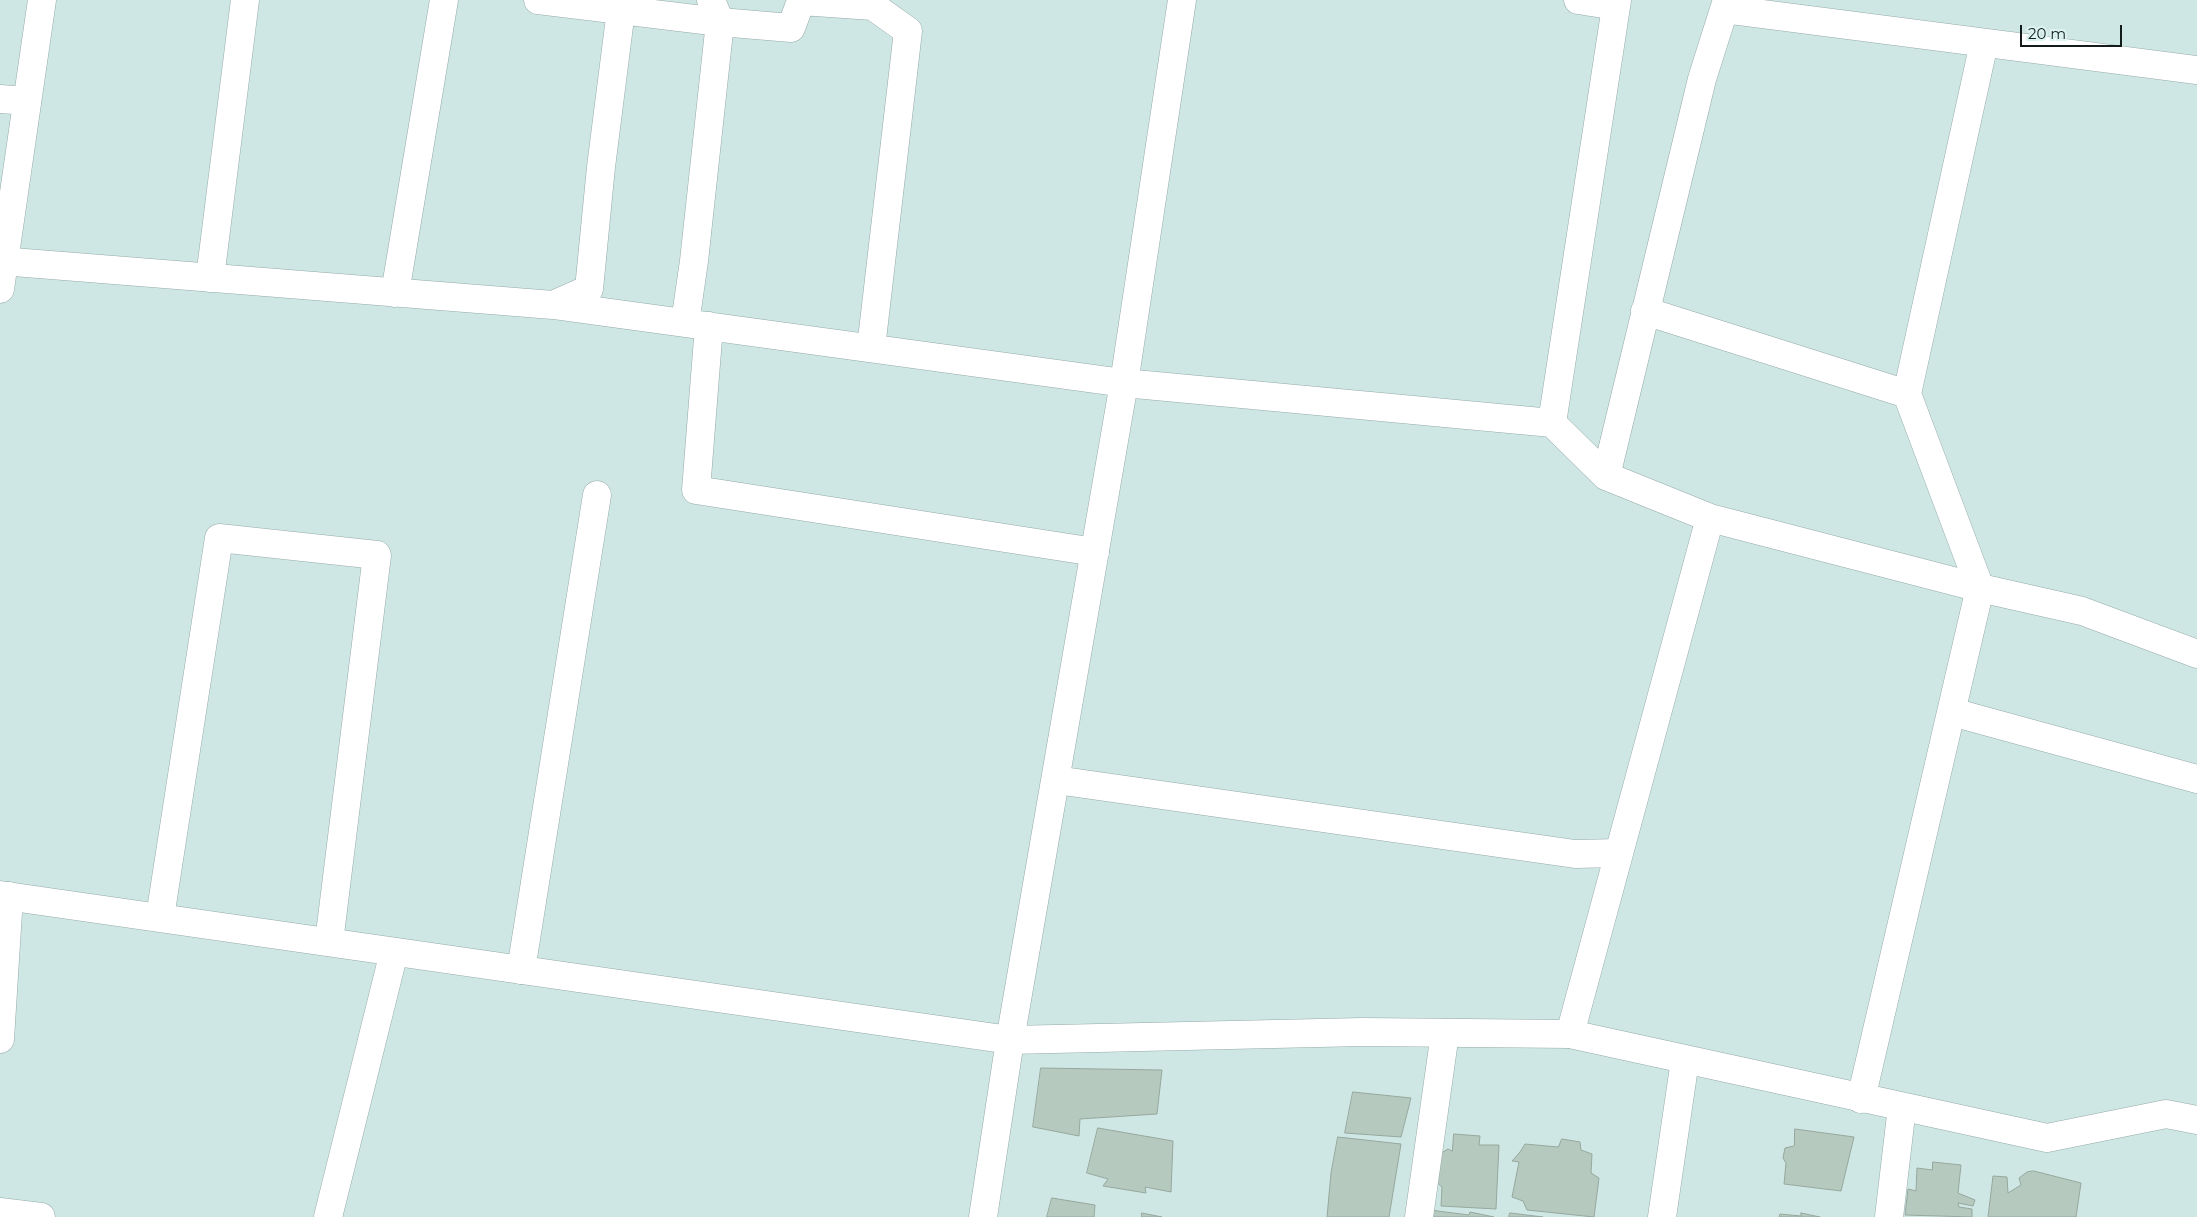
<!DOCTYPE html>
<html>
<head>
<meta charset="utf-8">
<style>
	body { margin:0 }
	#map { position:relative; width:2197px; height:1217px; overflow:hidden; background:#cfe7e4; font-family:Montserrat,sans-serif }
	canvas { display:block }
	.scale { position:absolute; left:2020px; top:25px; width:102px; height:22px; box-sizing:border-box; border:2px solid #131c1b; border-top:0; padding-left:6px; font-size:15px; line-height:18px; white-space:nowrap; color:#131c1b; -webkit-text-stroke:4px #dcf4f1; paint-order:stroke }
</style>
</head>
<body>
<div id="map">
<canvas width="2197" height="1217"></canvas>
<div class="scale">20 m</div>
</div>
<script>
const g = document.querySelector('canvas').getContext('2d');
g.lineJoin = 'round';
function paint(path, color) { g.fillStyle = color; g.fill(path, 'evenodd'); }
function trace(path, color, width, dash) { g.strokeStyle = color; g.lineWidth = width; g.lineCap = dash ? 'butt' : 'round'; g.setLineDash(dash || []); g.stroke(path); }
const building = new Path2D(`
	M 1041,1068 L 1162,1070 L 1157,1114 L 1080,1119 L 1079,1136 L 1033,1127 Z
	M 1353,1092 L 1411,1098 L 1401,1137 L 1345,1133 Z
	M 1098,1128 L 1173,1141 L 1171,1192 L 1145,1187 L 1146,1193 L 1103,1186 L 1108,1179 L 1087,1173 Z
	M 1795,1129 L 1854,1137 L 1841,1191 L 1784,1184 L 1786,1163 L 1783,1158 L 1785,1148 L 1794,1146 Z
	M 1454,1134 L 1480,1136 L 1479,1145 L 1499,1145 L 1496,1209 L 1441,1206 L 1442,1187 L 1434,1180 L 1436,1156 L 1448,1149 L 1452,1151 Z
	M 1338,1137 L 1401,1144 L 1389,1217 L 1327,1217 L 1331,1173 Z
	M 1562,1139 L 1580,1142 L 1581,1150 L 1592,1154 L 1591,1173 L 1599,1178 L 1594,1217 L 1527,1210 L 1523,1201 L 1512,1197 L 1519,1162 L 1512,1161 L 1520,1152 L 1525,1144 L 1558,1147 Z
	M 1933,1162 L 1961,1165 L 1958,1193 L 1975,1200 L 1973,1206 L 1958,1203 L 1959,1207 L 1972,1209 L 1972,1217 L 1905,1215 L 1908,1189 L 1916,1191 L 1917,1168 L 1932,1170 Z
	M 2034,1171 L 2081,1183 L 2076,1217 L 1988,1217 L 1993,1176 L 2007,1177 L 2008,1193 L 2021,1185 L 2019,1178 L 2027,1172 Z
	M 1052,1198 L 1095,1205 L 1094,1217 L 1047,1217 Z
	M 1430,1210 L 1469,1215 L 1470,1212 L 1494,1217 L 1426,1217 Z
	M 1142,1213 L 1162,1217 L 1142,1217 Z
	M 1510,1213 L 1543,1217 L 1509,1217 Z
	M 1801,1213 L 1820,1217 L 1779,1217 L 1780,1214 L 1801,1216 Z`);
paint(building, '#b6c9be');
trace(building, '#96a89e', 1);
const minor = new Path2D(`
	M 538,0 L 720,22 L 791,28 L 801,1 L 873,6 L 908,31 L 871,348
	M 1578,0 L 1616,6
	M 1724,9 L 2197,70
	M 0,99 L 27,101
	M 0,261 L 553,305 L 1124,383 L 1552,423 L 1617,0
	M 210,278 L 245,0
	M 395,293 L 444,0
	M 553,305 L 589,289 L 601,167 L 621,10
	M 1645,311 L 1907,394 L 1984,43
	M 685,323 L 694,261 L 720,22 L 711,0
	M 709,326 L 696,490 L 1095,552
	M 1552,423 L 1606,476
	M 1710,518 L 1980,588 L 2082,611 L 2197,654
	M 1952,712 L 2197,779
	M 1056,780 L 1575,854 L 1619,853
	M 160,917 L 219,538 L 377,555 L 329,942
	M 521,970 L 597,495
	M 1570,1034 L 1710,518 L 1606,476 L 1702,79 L 1727,0
	M 0,1039 L 9,896
	M 1861,1099 L 1980,588 L 1907,394
	M 0,1212 L 41,1217
	M 328,1217 L 394,952
	M 1419,1217 L 1445,1033
	M 1662,1217 L 1685,1060
	M 1889,1217 L 1902,1107`);
const tertiary = new Path2D(`
	M 0,289 L 42,0
	M 0,895 L 1010,1040 L 1363,1032 L 1570,1034 L 2047,1138 L 2166,1114 L 2197,1120
	M 983,1217 L 1010,1040 L 1124,383 L 1182,0`);
trace(minor, '#94aaa8', 29);
trace(tertiary, '#94aaa8', 29);
trace(minor, '#fff', 28);
trace(tertiary, '#fff', 28);
</script>
</body>
</html>
